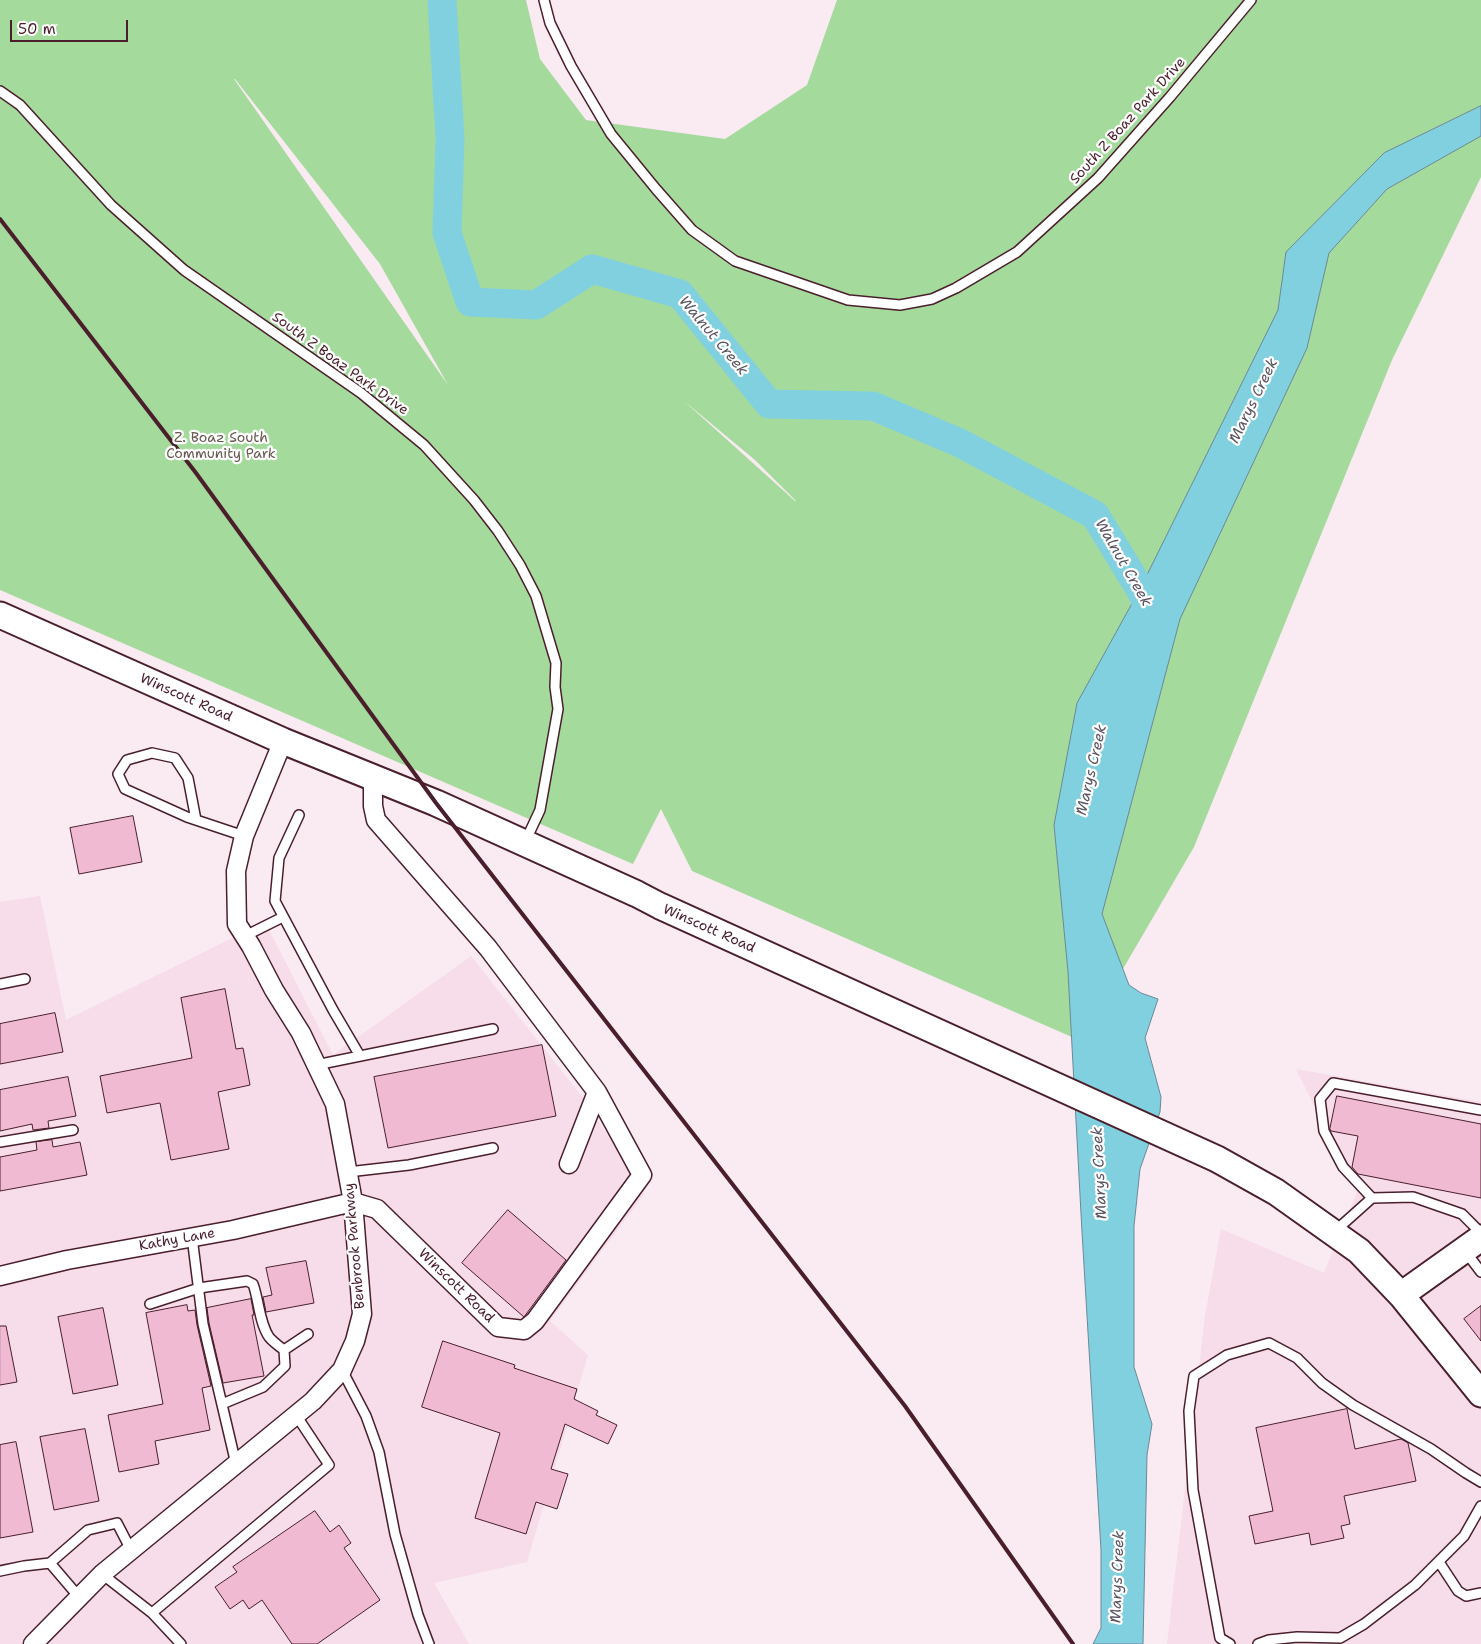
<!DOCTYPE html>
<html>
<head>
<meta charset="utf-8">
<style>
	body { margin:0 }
	#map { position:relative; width:1481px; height:1644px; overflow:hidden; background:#faeaf2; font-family:"Shantell Sans",sans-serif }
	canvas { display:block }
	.scale { position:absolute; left:10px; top:20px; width:118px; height:22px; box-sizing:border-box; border:2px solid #4a1f2b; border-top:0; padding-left:6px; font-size:15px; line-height:18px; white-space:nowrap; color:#4a1f2b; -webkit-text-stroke:4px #fff; paint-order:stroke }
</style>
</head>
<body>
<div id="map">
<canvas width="1481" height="1644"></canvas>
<div class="scale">50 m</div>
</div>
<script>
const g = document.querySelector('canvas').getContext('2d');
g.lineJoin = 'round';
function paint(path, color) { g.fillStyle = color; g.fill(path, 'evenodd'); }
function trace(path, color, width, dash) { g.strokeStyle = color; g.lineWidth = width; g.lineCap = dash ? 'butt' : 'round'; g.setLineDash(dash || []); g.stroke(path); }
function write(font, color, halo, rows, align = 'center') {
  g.font = font + ' "Shantell Sans",sans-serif'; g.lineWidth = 4.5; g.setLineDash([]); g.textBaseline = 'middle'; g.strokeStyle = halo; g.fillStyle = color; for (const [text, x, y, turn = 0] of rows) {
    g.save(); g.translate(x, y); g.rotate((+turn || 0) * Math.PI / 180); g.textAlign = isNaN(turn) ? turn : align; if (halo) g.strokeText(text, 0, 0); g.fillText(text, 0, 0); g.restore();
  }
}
paint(new Path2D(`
	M 40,896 L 66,1020 L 265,922 L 333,1055 L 471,956 L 583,1098 L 629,1168 L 644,1194 L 550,1321 L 588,1355 L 527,1562 L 434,1583 L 469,1644 L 0,1644 L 0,902 Z
	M 1296,1069 L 1481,1102 L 1481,1644 L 1167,1644 L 1205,1316 L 1221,1229 L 1324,1273 L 1357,1192 Z`), '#f7dce9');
paint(new Path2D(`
	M 0,0 L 526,0 L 540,59 L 586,120 L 725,139 L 807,85 L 837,0 L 1481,0 L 1481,177 L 1392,360 L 1194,847 L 1081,1041 L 692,871 L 661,809 L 633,864 L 0,590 ZM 235,79 L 380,264 L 448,385 L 234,79 ZM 684,401 L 755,460 L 796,501 L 795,501 Z`), '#a5da9d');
const water = new Path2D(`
	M 1481,106 L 1481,136 L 1387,189 L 1329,253 L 1307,348 L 1180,619 L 1102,914 L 1129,985 L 1141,993 L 1158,999 L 1145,1038 L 1161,1097 L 1160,1112 L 1140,1169 L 1134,1226 L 1134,1367 L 1152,1424 L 1147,1455 L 1143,1644 L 1093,1644 L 1101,1628 L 1101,1550 L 1082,1232 L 1068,972 L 1054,825 L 1077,703 L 1140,589 L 1278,310 L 1286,252 L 1384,153 Z`);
paint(water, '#81d0df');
trace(water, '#6b8997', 1);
trace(new Path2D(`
	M 442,0 L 450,138 L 447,233 L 470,302 L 536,305 L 592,269 L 680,294 L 769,404 L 873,406 L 960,443 L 1095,515 L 1140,589 L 1152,614`), '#81d0df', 29);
const building = new Path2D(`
	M 133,816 L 142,862 L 79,874 L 70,828 Z
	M 225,989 L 236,1049 L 243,1048 L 250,1085 L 218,1092 L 229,1149 L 171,1160 L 160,1103 L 107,1113 L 100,1076 L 192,1058 L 181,998 Z
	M 55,1013 L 63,1052 L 0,1064 L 0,1024 Z
	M 542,1045 L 556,1116 L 388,1148 L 374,1077 Z
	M 68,1077 L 76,1116 L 48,1121 L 49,1128 L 33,1130 L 32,1124 L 0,1131 L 0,1090 Z
	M 1337,1096 L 1481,1124 L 1481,1198 L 1358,1174 L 1352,1167 L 1358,1136 L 1331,1131 L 1330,1129 Z
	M 52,1140 L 53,1147 L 80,1142 L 87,1175 L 0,1191 L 0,1157 L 37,1150 L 36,1142 Z
	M 508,1210 L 566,1260 L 524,1317 L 462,1263 Z
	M 306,1261 L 314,1303 L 266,1312 L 263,1297 L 272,1295 L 266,1268 Z
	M 251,1299 L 254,1315 L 252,1315 L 264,1376 L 223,1383 L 209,1323 L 207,1308 Z
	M 187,1305 L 188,1311 L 195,1310 L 197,1325 L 211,1386 L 202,1388 L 210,1430 L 155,1441 L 159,1464 L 119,1472 L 108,1415 L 163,1404 L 146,1313 Z
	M 1481,1306 L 1481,1341 L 1464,1319 Z
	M 103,1308 L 118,1385 L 73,1394 L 58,1317 Z
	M 0,1326 L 6,1326 L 17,1382 L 0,1385 Z
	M 443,1341 L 515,1365 L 514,1368 L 577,1389 L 574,1399 L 598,1411 L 596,1415 L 617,1425 L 608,1444 L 565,1424 L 551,1469 L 568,1474 L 557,1509 L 536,1502 L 526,1534 L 475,1518 L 500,1433 L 422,1407 Z
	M 1347,1409 L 1355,1449 L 1401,1439 L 1408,1443 L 1416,1481 L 1344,1496 L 1350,1524 L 1341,1526 L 1344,1538 L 1311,1545 L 1309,1533 L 1255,1544 L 1249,1516 L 1273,1511 L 1256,1428 Z
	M 85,1429 L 99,1501 L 54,1510 L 40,1437 Z
	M 16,1442 L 33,1532 L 0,1538 L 0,1445 Z
	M 315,1511 L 330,1532 L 339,1525 L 351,1543 L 344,1548 L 380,1600 L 317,1644 L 292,1644 L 262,1600 L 249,1609 L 243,1600 L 230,1609 L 215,1587 L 237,1572 L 233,1567 Z`);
paint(building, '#f0bad3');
trace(building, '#4a1f2b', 1);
const lane = new Path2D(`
	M 544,0 L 550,23 L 571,66 L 611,134 L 656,189 L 692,230 L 735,261 L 848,300 L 900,305 L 932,299 L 956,288 L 1017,252 L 1098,178 L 1170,97 L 1251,0
	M 0,91 L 20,105 L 111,205 L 184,270 L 361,393 L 424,445 L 474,500 L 498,531 L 520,565 L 536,596 L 556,663 L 555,687 L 558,709 L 540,810 L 525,842
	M 299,815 L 279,858 L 275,901 L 333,1010 L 360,1056
	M 196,820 L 188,778 L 175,758 L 152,753 L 127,760 L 118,774 L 125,789 L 187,817 L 244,836
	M 245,936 L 283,917
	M 0,984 L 25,979
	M 316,1065 L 493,1029
	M 0,1142 L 73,1130
	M 348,1172 L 409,1165 L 493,1148
	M 1372,1198 L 1343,1167 L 1324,1131 L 1320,1099 L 1333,1083 L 1481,1110
	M 1334,1232 L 1372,1198 L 1413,1197 L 1462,1214 L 1481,1233
	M 192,1237 L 203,1324 L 236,1464
	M 1465,1251 L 1481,1272
	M 150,1304 L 199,1288 L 247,1281 L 253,1284 C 259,1300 259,1322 269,1337 C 273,1342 279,1346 284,1350 L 308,1334
	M 342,1370 L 366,1416 L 379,1452 L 395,1534 L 418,1615 L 429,1644
	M 222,1404 L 263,1387 L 285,1366 L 284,1350
	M 1439,1562 L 1458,1591 L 1466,1596 L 1481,1593
	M 50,1563 L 88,1530 L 117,1523 L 131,1550
	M 0,1571 L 24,1566 L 50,1563 L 79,1597
	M 102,1574 L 152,1613
	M 181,1644 L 152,1613 L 329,1465 L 296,1415
	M 1230,1644 L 1220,1638 L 1193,1490 L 1189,1411 L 1194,1376 L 1227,1355 L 1269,1343 L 1297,1358 L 1322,1383 L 1353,1405 L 1431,1449 L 1466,1473 L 1481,1482
	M 1258,1644 L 1269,1640 L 1297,1637 L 1340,1638 L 1364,1624 L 1415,1585 L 1464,1536 L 1481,1506`);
const street = new Path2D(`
	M 373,777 L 373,806 L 376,820 L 488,948 L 597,1092 L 569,1164
	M 0,1276 L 67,1260 L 233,1230 L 353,1202 L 377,1209 L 498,1327 L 524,1330 L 535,1321 L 642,1175 L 597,1092
	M 33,1644 L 102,1574 L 313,1401 L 342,1370 L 355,1341 L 362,1314 L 353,1202 L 335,1104 L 301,1033 L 274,990 L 251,946 L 237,924 L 236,871 L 244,836 L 283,741`);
const secondary = new Path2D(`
	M 0,615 L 283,741 L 436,803 L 637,894 L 660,906 L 1217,1159 L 1276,1192 L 1359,1251 L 1401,1295 L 1481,1394
	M 1401,1295 L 1481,1238`);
trace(lane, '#4a1f2b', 12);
trace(street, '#4a1f2b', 21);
trace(secondary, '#4a1f2b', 29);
trace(lane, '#fff', 9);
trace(street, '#fff', 18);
trace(secondary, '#fff', 25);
trace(new Path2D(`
	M 0,219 L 196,473 L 436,803 L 905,1406 L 1073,1644`), '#4a1f2b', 4);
write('14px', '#4a1f2b', '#fff', [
	["South Z Boaz Park Drive",1128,121,-48],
	["South Z Boaz Park Drive",340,364,36],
	["Winscott Road",186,698,24],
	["Winscott Road",709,929,24],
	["Kathy Lane",177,1240,-10],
	["Benbrook Parkway",355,1246,-95],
	["Winscott Road",456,1286,44]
]);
write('14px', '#65574d', '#fff', [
	["Z. Boaz South",221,438],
	["Community Park",221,454]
]);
write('italic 15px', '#5a5461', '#fff', [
	["Walnut Creek",713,336,50],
	["Marys Creek",1254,401,-64],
	["Walnut Creek",1123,563,60],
	["Marys Creek",1092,770,-77],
	["Marys Creek",1100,1173,-93],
	["Marys Creek",1118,1577,-88]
]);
</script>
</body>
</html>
